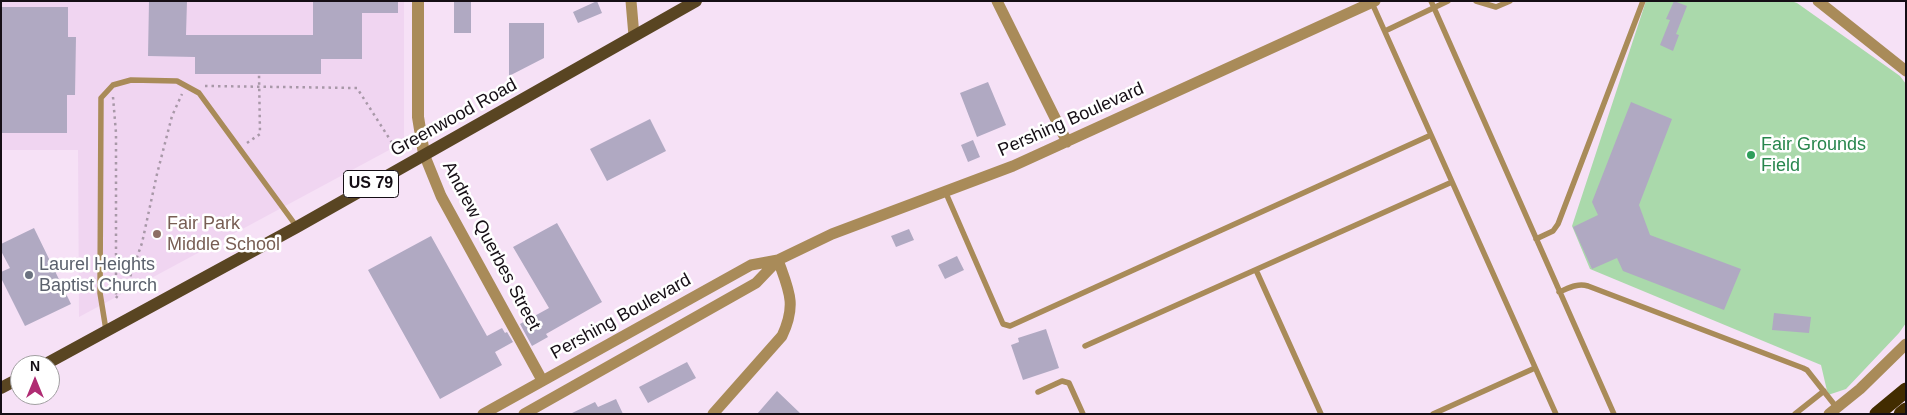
<!DOCTYPE html>
<html>
<head>
<meta charset="utf-8">
<style>
	body { margin:0 }
	#map { position:relative; width:1907px; height:415px; overflow:hidden; background:#f6e1f6; font-family:Helvetica,sans-serif }
	canvas { display:block }
	.frame { position:absolute; inset:0; border:2px solid #150e15; pointer-events:none }
	.north { position:absolute; left:10px; top:355px; width:50px; height:50px; box-sizing:border-box; background:#fff; border:1px solid #a19fa1; border-radius:50%; rotate:0deg; font-size:14px; font-weight:700; line-height:20px; text-align:center; color:#150e15 }
	.north::after { content:''; display:block; margin:auto; width:18px; height:22px; background:#b02c73; clip-path:polygon(50% 0,100% 100%,50% 72%,0 100%) }
</style>
</head>
<body>
<div id="map">
<canvas width="1907" height="415"></canvas>
<div class="frame"></div>
<div class="north">N</div>
</div>
<script>
const g = document.querySelector('canvas').getContext('2d');
g.lineJoin = 'round';
function paint(path, color) { g.fillStyle = color; g.fill(path, 'evenodd'); }
function trace(path, color, width, dash) { g.strokeStyle = color; g.lineWidth = width; g.lineCap = dash ? 'butt' : 'round'; g.setLineDash(dash || []); g.stroke(path); }
function write(font, color, halo, rows, align = 'center') {
  g.font = font + ' Helvetica,sans-serif'; g.lineWidth = 5; g.setLineDash([]); g.textBaseline = 'middle'; g.strokeStyle = halo; g.fillStyle = color; for (const [text, x, y, turn = 0] of rows) {
    g.save(); g.translate(x, y); g.rotate((+turn || 0) * Math.PI / 180); g.textAlign = isNaN(turn) ? turn : align; if (halo) g.strokeText(text, 0, 0); g.fillText(text, 0, 0); g.restore();
  }
}
paint(new Path2D(`
	M 1,1 L 404,1 L 404,142 L 79,317 L 78,150 L 1,150 Z`), '#f0d5f1');
paint(new Path2D(`
	M 1646,1 L 1791,1 L 1797,3 L 1900,76 L 1906,84 L 1906,323 L 1899,333 L 1846,389 L 1828,395 L 1821,365 L 1590,269 L 1572,226 Z`), '#aad9ab');
paint(new Path2D(`
	M 149,1 L 187,1 L 186,35 L 313,35 L 313,1 L 398,1 L 398,13 L 362,13 L 362,59 L 321,59 L 321,74 L 195,74 L 195,57 L 148,56 Z
	M 454,1 L 471,1 L 471,33 L 454,33 Z
	M 597,1 L 602,13 L 578,23 L 573,12 Z
	M 1674,1 L 1687,6 L 1676,34 L 1679,35 L 1673,51 L 1660,45 L 1670,20 L 1666,19 Z
	M 1,7 L 68,7 L 68,37 L 76,37 L 75,95 L 67,95 L 67,133 L 1,133 Z
	M 509,23 L 544,23 L 544,58 L 509,76 Z
	M 988,82 L 1006,125 L 977,137 L 960,93 Z
	M 1631,102 L 1672,119 L 1639,205 L 1650,235 L 1741,269 L 1724,310 L 1623,271 L 1617,258 L 1592,269 L 1573,227 L 1598,215 L 1592,202 Z
	M 650,119 L 666,151 L 607,181 L 590,149 Z
	M 973,140 L 980,157 L 968,162 L 961,145 Z
	M 557,223 L 602,302 L 546,334 L 548,337 L 532,346 L 520,324 L 549,308 L 513,247 Z
	M 34,228 L 71,304 L 25,326 L 1,278 L 1,272 L 10,268 L 1,251 L 1,244 Z
	M 909,229 L 914,240 L 896,247 L 891,236 Z
	M 431,236 L 487,336 L 502,328 L 505,333 L 507,332 L 513,342 L 495,352 L 502,365 L 440,399 L 368,270 Z
	M 957,256 L 964,270 L 945,279 L 938,265 Z
	M 1774,313 L 1811,317 L 1809,333 L 1772,330 Z
	M 1046,329 L 1059,368 L 1023,380 L 1011,345 L 1019,342 L 1018,338 Z
	M 687,362 L 696,378 L 648,403 L 639,387 Z
	M 777,391 L 801,414 L 757,414 Z
	M 616,399 L 623,414 L 570,414 L 595,402 L 598,407 Z`), '#b0a9c2');
trace(new Path2D(`
	M 205,86 L 357,88 L 396,149
	M 113,97 L 116,133 L 116,298
	M 247,143 L 260,134 L 259,74
	M 116,298 L 129,280 L 142,243 L 157,174 L 172,116 L 182,94`), '#a898a8', 2.5, [2.5, 4]);
trace(new Path2D(`
	M 1431,1 L 1614,414
	M 1476,1 L 1496,7 L 1510,1
	M 1372,3 L 1556,414
	M 1385,31 L 1448,1
	M 945,191 L 1003,324 L 1010,326 L 1431,135
	M 1536,239 L 1553,231 L 1558,224 L 1643,1
	M 1256,270 L 1321,414
	M 1559,292 C 1569,288 1577,283 1588,286 L 1803,368 L 1807,370 L 1837,408
	M 106,330 L 100,293 L 101,98 L 113,85 L 131,80 L 177,81 L 199,93 L 297,227
	M 1085,346 L 1452,182
	M 1038,392 L 1062,381 L 1069,383 L 1083,414
	M 1433,414 L 1535,368
	M 1795,414 L 1824,391`), '#a98b59', 5.5);
trace(new Path2D(`
	M 631,1 L 634,36
	M 997,1 L 1067,142
	M 1818,1 L 1906,71
	M 424,154 L 441,196 L 542,380
	M 483,414 L 751,265 L 778,260 L 832,234 L 1013,166 L 1375,1
	M 524,414 L 756,283 L 778,260
	M 713,414 L 782,336 C 797,304 789,291 778,260
	M 1829,414 L 1860,389 L 1906,344`), '#a98b59', 11);
trace(new Path2D(`
	M 418,1 L 418,117 L 424,154`), '#a98b59', 12);
trace(new Path2D(`
	M 44,365 L 297,227 L 696,1
	M 1,388 L 20,378`), '#594522', 12);
trace(new Path2D(`
	M 1877,414 L 1906,390
	M 1901,414 L 1906,410`), '#422c00', 15);
for (const [x, y, r, color] of [
	[1751,155,5,"#2e9e5b"],
	[157,234,5,"#8d6e63"],
	[29,275,5,"#6b7280"]
]) { const dot = new Path2D(); dot.arc(x, y, r, 0, 2 * Math.PI); g.fillStyle = color; g.fill(dot); trace(dot, '#fff', 2); }
for (const [x, y, w] of [
	[371,184,55]
]) { const box = new Path2D(); box.roundRect(x - w / 2, y - 13.5, w, 27, 4); g.fillStyle = '#fff'; g.fill(box); trace(box, '#150e15', 1); }
write('bold 16px', '#150e15', null, [
	["US 79",371,184]
]);
write('18px', '#150e15', '#fff', [
	["Greenwood Road",454,118,-29],
	["Pershing Boulevard",1071,120,-24],
	["Andrew Querbes Street",491,246,62],
	["Pershing Boulevard",621,317,-29]
]);
write('18px', '#27864d', '#fff', [
	["Fair Grounds",1761,145],
	["Field",1761,166]
], 'left');
write('18px', '#785e54', '#fff', [
	["Fair Park",167,224],
	["Middle School",167,245]
], 'left');
write('18px', '#5b616d', '#fff', [
	["Laurel Heights",39,265],
	["Baptist Church",39,286]
], 'left');
</script>
</body>
</html>
